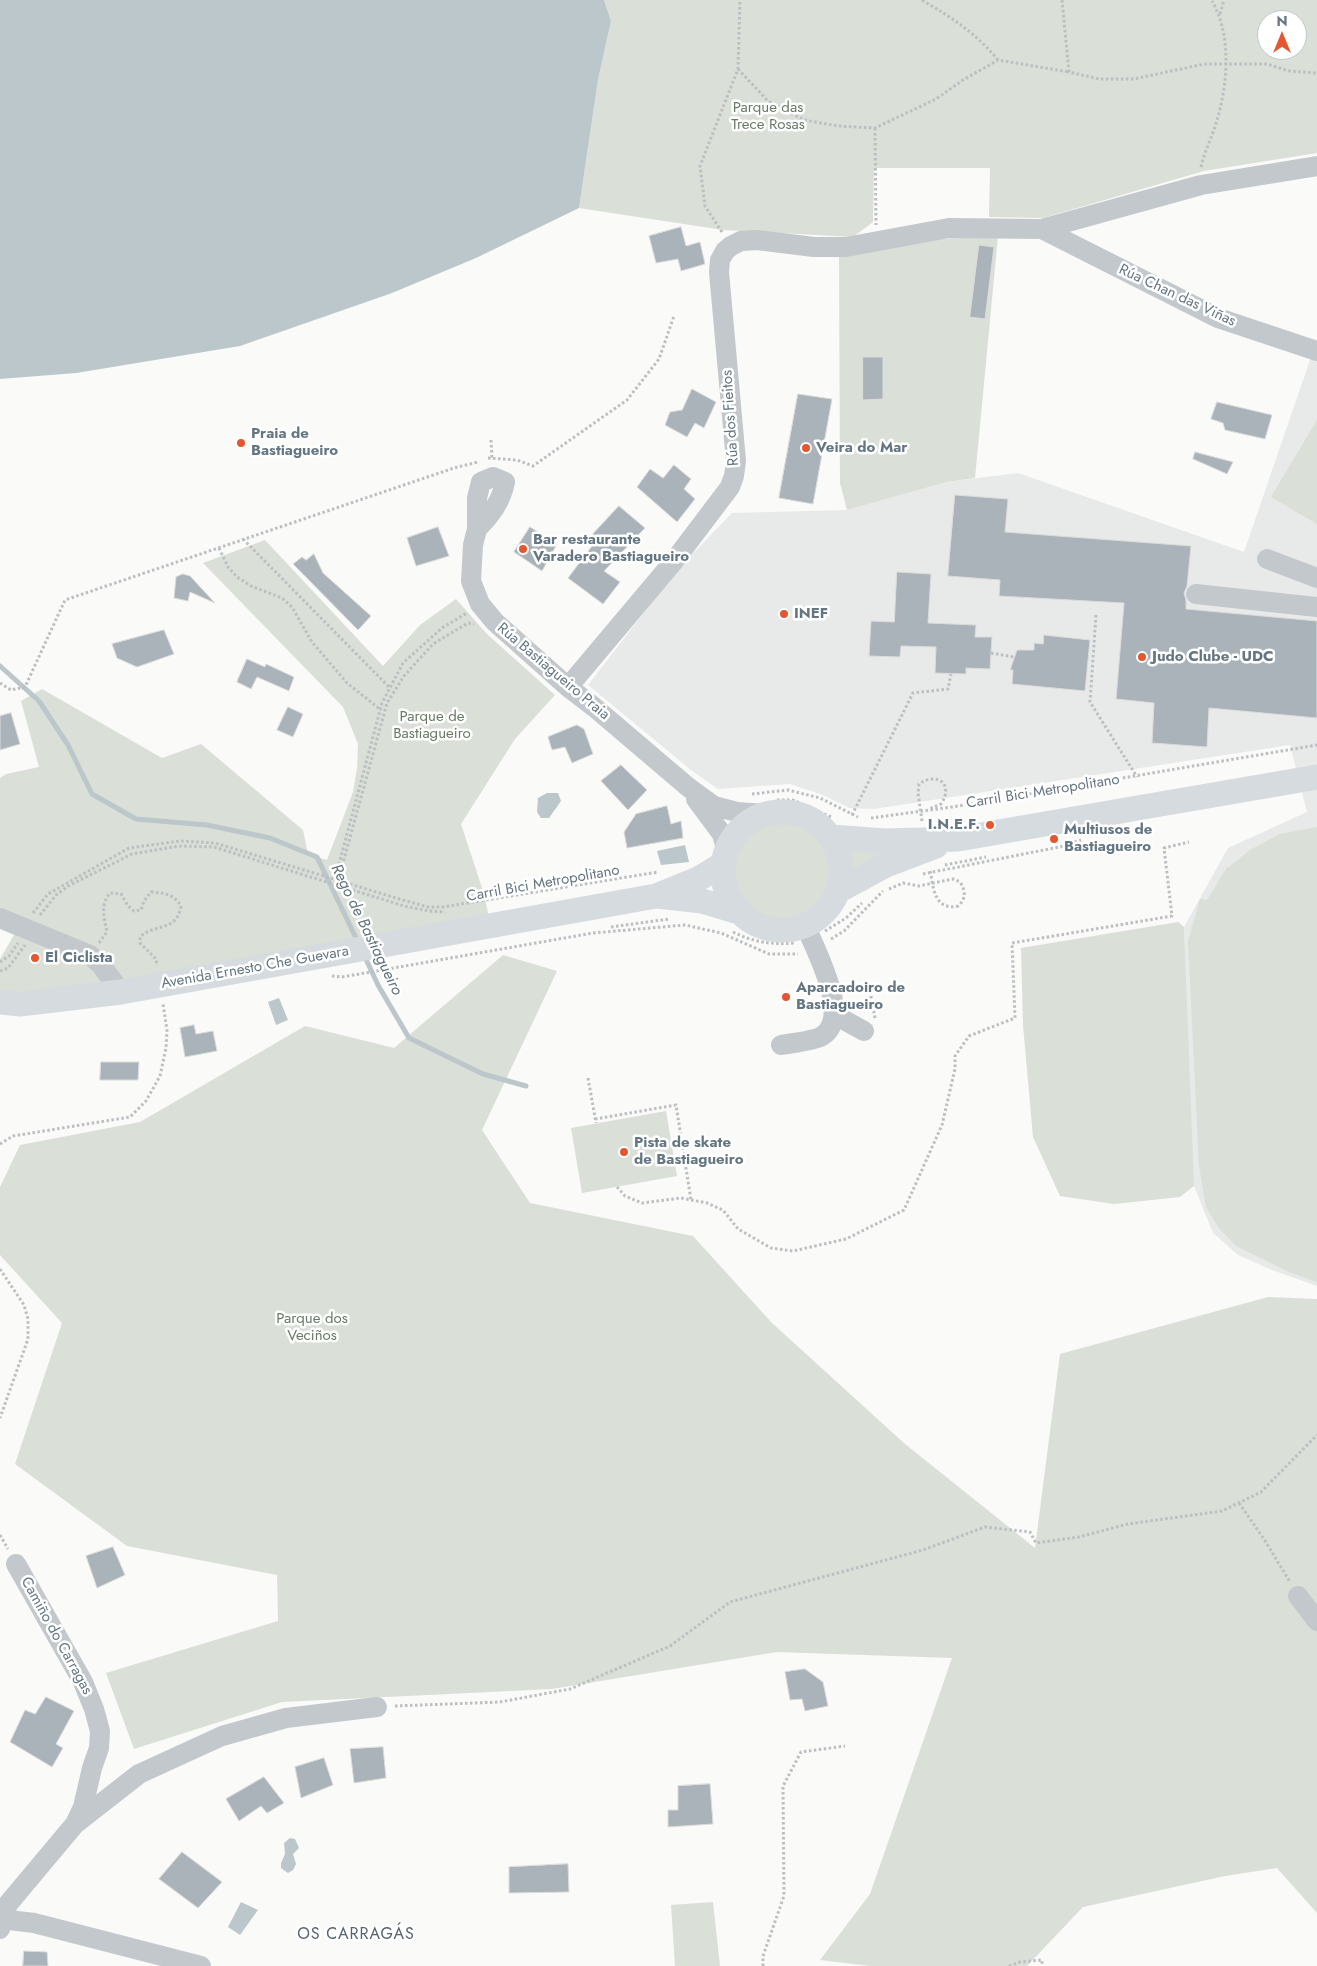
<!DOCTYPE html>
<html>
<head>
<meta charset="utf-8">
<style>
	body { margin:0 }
	#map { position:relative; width:1317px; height:1966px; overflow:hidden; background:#fafaf8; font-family:Jost,sans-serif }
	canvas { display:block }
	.north { position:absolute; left:1257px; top:10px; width:50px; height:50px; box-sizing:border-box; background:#fff; border:1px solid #c1c8cd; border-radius:50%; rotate:0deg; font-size:14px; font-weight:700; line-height:20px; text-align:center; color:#657683 }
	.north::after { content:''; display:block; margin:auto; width:18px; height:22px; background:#e4572e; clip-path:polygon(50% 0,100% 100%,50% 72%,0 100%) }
</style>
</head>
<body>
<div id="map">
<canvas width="1317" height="1966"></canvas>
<div class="north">N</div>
</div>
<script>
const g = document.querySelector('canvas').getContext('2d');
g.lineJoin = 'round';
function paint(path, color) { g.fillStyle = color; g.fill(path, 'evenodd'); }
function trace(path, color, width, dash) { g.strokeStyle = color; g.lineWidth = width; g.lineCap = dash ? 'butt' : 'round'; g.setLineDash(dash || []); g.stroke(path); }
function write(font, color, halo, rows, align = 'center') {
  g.font = font + ' Jost,sans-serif'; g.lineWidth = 5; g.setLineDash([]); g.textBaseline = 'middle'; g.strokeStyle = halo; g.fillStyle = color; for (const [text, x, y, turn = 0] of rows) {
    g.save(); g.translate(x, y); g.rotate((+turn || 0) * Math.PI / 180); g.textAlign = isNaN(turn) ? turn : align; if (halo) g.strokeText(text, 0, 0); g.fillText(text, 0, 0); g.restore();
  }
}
paint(new Path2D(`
	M 1311,357 L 1317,361 L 1317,1286 L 1272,1270 L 1238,1255 L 1213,1233 L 1194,1186 L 1191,1159 L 1184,927 L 1228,848 L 1307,812 L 1290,745 L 874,809 L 849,808 L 823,795 L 790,784 L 718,789 L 691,770 L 588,685 L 677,570 L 732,513 L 847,510 L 947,482 L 1018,473 L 1244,552 Z`), '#e8e9e9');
paint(new Path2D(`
	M 604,0 L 1317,0 L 1317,153 L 1204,171 L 1043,218 L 989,217 L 990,168 L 874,168 L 873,222 L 853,237 L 723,230 L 579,208 L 598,80 L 611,21 ZM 1267,20 L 1297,20 L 1297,50 L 1267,50 Z
	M 998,236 L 975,478 L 947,482 L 847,510 L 840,483 L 839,257 L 921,240 Z
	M 1317,420 L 1317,524 L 1271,497 Z
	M 265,540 L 383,666 L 420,625 L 456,599 L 487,634 L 555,695 L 515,739 L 461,824 L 484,894 L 489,918 L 123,982 L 32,992 L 0,991 L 0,959 L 14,935 L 0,929 L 0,778 L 6,774 L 39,767 L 21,701 L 42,689 L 162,758 L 201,744 L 303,830 L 308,854 L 327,860 L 353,792 L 357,768 L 358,744 L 343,707 L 203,563 Z
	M732 871a50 50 0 1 1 100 0a50 50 0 1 1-100 0Z
	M 1317,827 L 1317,1282 L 1289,1272 L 1236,1246 L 1218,1227 L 1206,1207 L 1199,1166 L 1188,941 L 1200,899 L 1207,900 L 1226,869 L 1250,850 L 1280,834 Z
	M 850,848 L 888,854 L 852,872 L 852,859 Z
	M 1178,922 L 1184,927 L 1194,1186 L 1180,1197 L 1114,1204 L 1060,1196 L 1033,1137 L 1023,1025 L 1021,948 Z
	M 503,955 L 557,971 L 482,1130 L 530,1203 L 693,1236 L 772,1323 L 905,1444 L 1035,1548 L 1060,1354 L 1268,1297 L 1317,1299 L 1317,1913 L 1277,1868 L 1225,1876 L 1083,1907 L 1027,1966 L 870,1966 L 820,1960 L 870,1894 L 952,1658 L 777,1652 L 552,1689 L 282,1702 L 134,1749 L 106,1673 L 278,1621 L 277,1575 L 127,1546 L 15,1464 L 62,1323 L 0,1255 L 0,1187 L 20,1145 L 140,1122 L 305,1026 L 394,1048 Z
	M 666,1111 L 677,1176 L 582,1193 L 571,1128 Z
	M 713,1902 L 720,1966 L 675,1966 L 671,1905 Z`), '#dadfd7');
paint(new Path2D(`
	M 0,0 L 604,0 L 611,21 L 598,80 L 579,208 L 476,258 L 392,293 L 240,346 L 76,373 L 0,379 Z
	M 547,793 L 558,793 L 561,801 L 549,818 L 541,818 L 537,812 L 538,798 Z
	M 685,845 L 689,862 L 661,865 L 657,851 Z
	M 279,998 L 288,1020 L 276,1025 L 268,1002 Z
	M 290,1838 L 295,1839 L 299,1848 L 293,1854 L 296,1864 L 293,1870 L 288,1873 L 281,1868 L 281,1863 L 285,1854 L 284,1843 Z
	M 241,1902 L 258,1910 L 240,1935 L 228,1927 Z`), '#bbc7cb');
trace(new Path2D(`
	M 0,666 L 39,701 L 68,745 L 92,794 L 136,819 L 207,825 L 270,838 L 317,857 L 358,942
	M 364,955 L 378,985 L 409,1038 L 483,1074 L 526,1086`), '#bbc7cb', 5);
const building = new Path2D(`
	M 681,227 L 686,246 L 700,242 L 705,264 L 681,271 L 678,259 L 656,263 L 649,236 Z
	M 979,245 L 994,247 L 985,319 L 970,317 Z
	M 863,357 L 883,357 L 883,399 L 863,400 Z
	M 692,389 L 716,402 L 704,428 L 695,423 L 687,437 L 665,425 L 670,412 L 682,410 Z
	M 798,394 L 832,399 L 813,504 L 779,498 Z
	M 1217,402 L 1272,415 L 1265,439 L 1225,430 L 1223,423 L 1211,419 Z
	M 1195,452 L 1233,462 L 1227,474 L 1193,459 Z
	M 674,465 L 691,479 L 684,489 L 695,499 L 677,522 L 637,487 L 650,469 L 663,478 Z
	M 955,495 L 1008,499 L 1005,532 L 1191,546 L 1187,586 L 1184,593 L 1186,600 L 1186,609 L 1317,621 L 1317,718 L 1209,708 L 1207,747 L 1152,743 L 1154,703 L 1116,699 L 1124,603 L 999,596 L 1000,580 L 948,576 Z
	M 619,506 L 645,528 L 604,571 L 620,582 L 603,604 L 568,578 L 598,538 L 593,534 Z
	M 438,527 L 449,556 L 416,566 L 407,538 Z
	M 530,527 L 557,544 L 542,571 L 514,552 Z
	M 314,554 L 323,573 L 371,616 L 358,630 L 293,564 L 302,557 L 306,560 Z
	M 897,572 L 931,574 L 928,623 L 976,625 L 975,637 L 992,637 L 990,669 L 966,668 L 966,674 L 935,673 L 936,647 L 901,646 L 900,657 L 869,656 L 871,621 L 894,622 Z
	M 183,574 L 190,576 L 215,603 L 190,592 L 188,601 L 174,598 L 176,577 Z
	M 164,630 L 174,654 L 137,667 L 117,658 L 112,644 Z
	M 1044,635 L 1090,640 L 1085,691 L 1012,684 L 1013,670 L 1010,670 L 1017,650 L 1034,650 L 1034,643 L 1043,644 Z
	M 247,659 L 265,667 L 266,664 L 294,677 L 289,691 L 257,677 L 251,689 L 237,682 Z
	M 288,707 L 303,714 L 293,737 L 277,730 Z
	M 11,713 L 20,744 L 0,750 L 0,716 Z
	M 577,725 L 584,729 L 593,754 L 572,763 L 565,747 L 552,750 L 548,737 Z
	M 621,765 L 647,790 L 628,810 L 601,781 Z
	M 667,806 L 671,824 L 681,821 L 683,838 L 627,848 L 624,832 L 636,814 Z
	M 194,1025 L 196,1034 L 213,1031 L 217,1051 L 185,1057 L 180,1028 Z
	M 101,1062 L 139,1062 L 138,1080 L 100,1080 Z
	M 113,1547 L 125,1575 L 97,1588 L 86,1556 Z
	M 805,1669 L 823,1682 L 828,1706 L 805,1711 L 802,1699 L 790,1700 L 785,1672 Z
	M 46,1697 L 74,1711 L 56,1744 L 63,1748 L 52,1767 L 10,1742 L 25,1710 L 35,1714 Z
	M 383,1747 L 386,1778 L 354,1783 L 350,1749 Z
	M 324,1758 L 333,1785 L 301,1798 L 295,1767 Z
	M 264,1777 L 284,1803 L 267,1813 L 261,1806 L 239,1821 L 226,1799 Z
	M 710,1784 L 713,1824 L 668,1827 L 668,1810 L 678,1810 L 678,1786 Z
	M 182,1852 L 222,1882 L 198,1908 L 159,1879 Z
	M 568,1864 L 569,1892 L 509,1893 L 509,1867 Z
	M 24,1951 L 47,1952 L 48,1966 L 23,1966 Z`);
paint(building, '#aab3b9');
trace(building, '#dcdcda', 1);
trace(new Path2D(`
	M 922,0 C 952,18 975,32 998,60
	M 1062,0 L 1069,72 L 1099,79 L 1134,79 L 1204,64 L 1267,64 L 1289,71 L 1317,73
	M 1220,14 L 1224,0
	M 738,69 L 768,101 L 804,120 L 838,126 L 875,128 L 936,99 L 963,80 L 998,60 L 1069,72
	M 875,128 L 876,225
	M 1201,167 C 1204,152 1212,138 1216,123 C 1228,86 1232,35 1212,1
	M 722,232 L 705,206 L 700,166 L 738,69 L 740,0
	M 491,440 L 492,459
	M 488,458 L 517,460 L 533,466 L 627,400 L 659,359 L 674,316
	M 243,539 L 390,688
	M 219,548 L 228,567 L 237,577 L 251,586 L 282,598 L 292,607 L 312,642 L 347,683 L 381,710
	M 1096,615 L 1090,702 L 1137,777
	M 991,653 L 1014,657
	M 0,683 L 11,690 L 25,687 L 65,600 L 454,468 L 478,462
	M 752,794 L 788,790 L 820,798 L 858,817
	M 777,800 L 793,800 L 831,817
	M 852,815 L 913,693 L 948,689 L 951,674
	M 871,818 L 952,807 L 1317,745
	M 922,821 L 918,793 L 919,784 C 938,771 954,785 941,804 L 929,809
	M 945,865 L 986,857
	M 923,874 L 1064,846 L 1081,840
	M 335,879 L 382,703 L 403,663 L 442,628 L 467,613
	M 337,885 L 387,703 L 404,676 L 433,644 L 468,623 L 474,624
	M 889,889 L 903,883 L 919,886 L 953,879 L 960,882 C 966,891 966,899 958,906 C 934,911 933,887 930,869
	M 33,913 L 48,894 L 129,848 L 180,841 L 215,843 L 406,901 L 428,907 L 443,907 L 658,872
	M 40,915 L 56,895 L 70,885 L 132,854 L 179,846 L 214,847 L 404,906 L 429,911 L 445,912
	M 611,927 L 669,919
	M 825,931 L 846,918 L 862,903
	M 733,932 C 753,942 772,945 795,943
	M 831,939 L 844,931 L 883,891
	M 99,943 L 107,932 C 104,917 100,905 110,893 L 121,894 L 128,906 L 134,911 L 141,910 L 144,901 L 151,892 C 164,893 174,894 181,906 C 177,932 155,923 140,937 L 140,943 L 156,959 L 157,966
	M 0,962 L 9,956 L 18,943
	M 0,971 L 8,968 L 25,945
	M 332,976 L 342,977 L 593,933 L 685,925 L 721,933 L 769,954 L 798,954
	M 870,991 L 875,1018
	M 588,1078 L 596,1123
	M 595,1119 L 676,1105 L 691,1200
	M 0,1144 L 13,1136 L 130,1117 L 146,1101 L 160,1076 L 166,1048 L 167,1030 L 163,1004
	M 617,1187 L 625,1196 L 642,1203 L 681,1198 L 707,1203 L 723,1210 L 738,1229 L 771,1248 L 793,1251 L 846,1239 L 904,1210 L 942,1125 L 955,1069 L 955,1056 L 969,1036 L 1015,1018 L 1012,943 L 1172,916 L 1164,848 L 1189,842
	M 0,1269 L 24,1305 L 28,1319 L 28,1339 L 0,1418
	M 1239,1503 L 1264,1539 L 1290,1582
	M 0,1535 L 8,1549
	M 395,1706 L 500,1702 L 570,1689 L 670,1646 L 730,1602 L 923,1550 L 985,1527 L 1030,1532 L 1036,1543 L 1079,1537 L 1128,1524 L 1222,1511 L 1261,1492 L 1317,1435
	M 763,1966 L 763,1956 L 784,1896 L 783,1786 L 801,1752 L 845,1746
	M 1009,1966 L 1020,1962 L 1042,1960 L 1042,1966`), '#bbbfc2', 3, [2.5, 2.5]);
trace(new Path2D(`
	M 1042,229 L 1218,318 L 1317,351
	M 477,529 C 491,515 501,502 505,482 L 493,477 L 481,482 L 477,498 L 477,529 L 473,545 L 471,581 L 480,604 L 495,622 L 568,687 L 594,707 L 688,787 L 714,806 L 737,812 L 765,814
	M 1267,559 L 1317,578
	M 1196,594 L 1317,607
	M 568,687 L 674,561 L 730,487 L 734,476 L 736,461 L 719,272 L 720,260 L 725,251 L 731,246 L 741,241 L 757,240 L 814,247 L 846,247 L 949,228 L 1042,229 L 1201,185 L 1317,166
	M 696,799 L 722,834 L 726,849
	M 0,918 L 90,955 L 101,965 L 121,992
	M 835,1012 L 844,1020 L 864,1031
	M 781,1045 C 792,1043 814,1041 822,1036 C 852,1018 816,951 806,927
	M 16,1564 L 83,1682 L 94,1709 L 100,1731 L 99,1748 L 92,1768 L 83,1807 L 76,1822
	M 1298,1596 L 1317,1621
	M 0,1919 L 34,1923 L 201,1966
	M 0,1929 L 8,1904 L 75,1824 L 139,1774 L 222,1736 L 286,1718 L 377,1707`), '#c3c8cc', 20);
trace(new Path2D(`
	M723 871a59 59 0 1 1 118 0a59 59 0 1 1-118 0Z
	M 831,837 L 885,841 L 958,839 L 1317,777
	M 838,891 L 886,865 L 936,846
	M 658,896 L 702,901 L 739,912
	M 0,1002 L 20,1004 L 121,992 L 656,896 L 700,878 L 723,864`), '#d6dbdf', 25);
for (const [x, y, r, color] of [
	[241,443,5,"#e4572e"],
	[806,448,5,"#e4572e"],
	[523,549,5,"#e4572e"],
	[784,614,5,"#e4572e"],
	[1142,657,5,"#e4572e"],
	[990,825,5,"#e4572e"],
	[1054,839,5,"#e4572e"],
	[35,958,5,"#e4572e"],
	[786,997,5,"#e4572e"],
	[624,1152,5,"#e4572e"]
]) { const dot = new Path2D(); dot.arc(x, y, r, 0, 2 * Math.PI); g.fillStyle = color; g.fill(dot); trace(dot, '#fff', 2); }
write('15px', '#687a64', '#fff', [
	["Parque das",768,108],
	["Trece Rosas",768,125],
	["Parque de",432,717],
	["Bastiagueiro",432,734],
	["Parque dos",312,1319],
	["Veciños",312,1336]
]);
write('15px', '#657683', '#fff', [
	["Rúa Chan das Viñas",1177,296,25],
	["Rúa dos Fieitos",731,418,-94],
	["Rúa Bastiagueiro Praia",553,672,40],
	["Carril Bici Metropolitano",1043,792,-9],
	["Carril Bici Metropolitano",543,884,-10],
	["Avenida Ernesto Che Guevara",255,968,-10],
	["Camiño do Carragas",56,1636,61]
]);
write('bold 15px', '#657683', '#fff', [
	["Praia de",251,434],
	["Bastiagueiro",251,451],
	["Veira do Mar",816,448],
	["Bar restaurante",533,540],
	["Varadero Bastiagueiro",533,557],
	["INEF",794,614],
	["Judo Clube - UDC",1152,657],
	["I.N.E.F.",980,825,"right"],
	["Multiusos de",1064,830],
	["Bastiagueiro",1064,847],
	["El Ciclista",45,958],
	["Aparcadoiro de",796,988],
	["Bastiagueiro",796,1005],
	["Pista de skate",634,1143],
	["de Bastiagueiro",634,1160]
], 'left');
write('italic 16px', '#60757c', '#fff', [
	["Rego de Bastiagueiro",366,930,64]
]);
g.letterSpacing = '1px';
write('16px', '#57646e', '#fff', [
	["OS CARRAGÁS",356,1935]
]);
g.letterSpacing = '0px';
</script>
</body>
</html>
